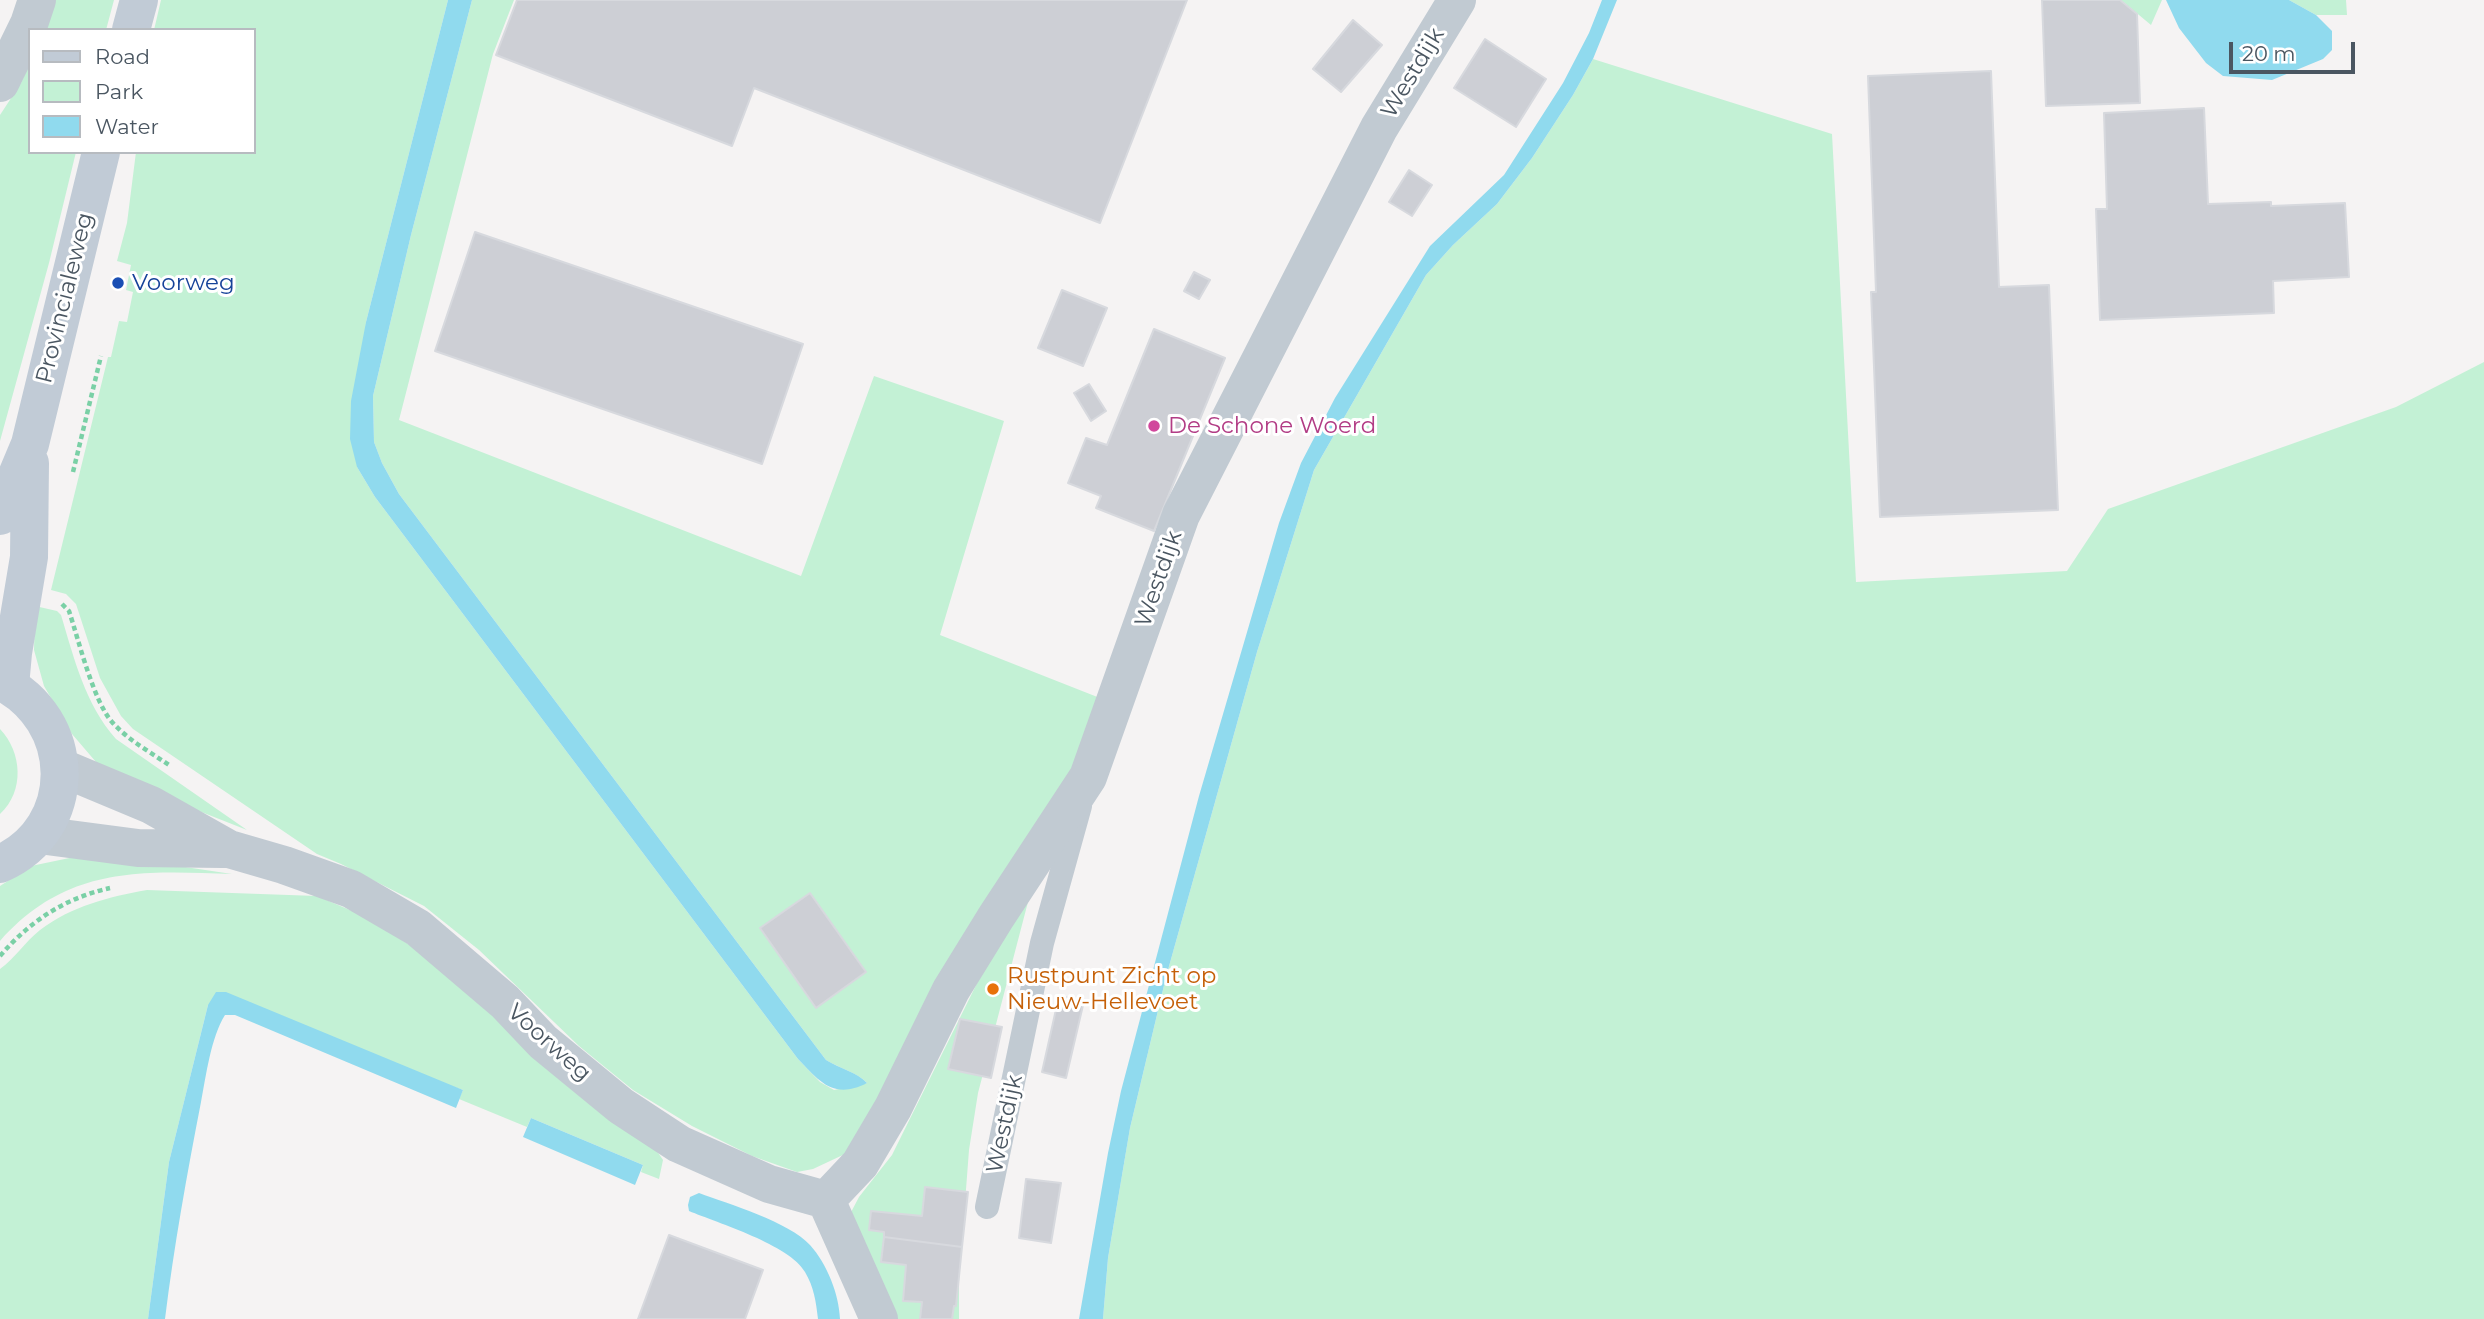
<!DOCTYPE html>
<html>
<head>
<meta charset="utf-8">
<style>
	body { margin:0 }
	#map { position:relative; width:2484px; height:1319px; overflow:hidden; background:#f5f3f3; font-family:Montserrat,sans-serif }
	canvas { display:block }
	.legend { position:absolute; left:28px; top:28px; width:228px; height:126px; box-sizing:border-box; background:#fff; border:2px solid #b7bbc0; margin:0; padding:9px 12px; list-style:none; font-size:21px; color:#4a5661 }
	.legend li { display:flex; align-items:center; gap:14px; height:35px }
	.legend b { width:35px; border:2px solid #b7bbc0 }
	.scale { position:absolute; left:2229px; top:42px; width:126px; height:32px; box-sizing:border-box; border:4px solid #4a5661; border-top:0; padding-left:9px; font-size:21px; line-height:24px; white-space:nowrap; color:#4a5661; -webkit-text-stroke:5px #fff; paint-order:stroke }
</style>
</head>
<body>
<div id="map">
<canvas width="2484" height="1319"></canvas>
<ul class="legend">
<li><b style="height:9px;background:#c1cbd6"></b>Road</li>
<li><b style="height:19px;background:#c3f1d5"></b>Park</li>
<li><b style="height:19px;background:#90daee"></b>Water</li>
</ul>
<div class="scale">20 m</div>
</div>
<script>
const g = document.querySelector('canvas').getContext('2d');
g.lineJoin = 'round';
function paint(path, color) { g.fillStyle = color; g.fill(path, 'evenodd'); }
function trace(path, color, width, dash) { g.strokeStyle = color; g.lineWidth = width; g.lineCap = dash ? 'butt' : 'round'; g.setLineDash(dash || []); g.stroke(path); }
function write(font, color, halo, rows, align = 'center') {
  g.font = font + ' Montserrat,sans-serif'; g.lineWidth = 6; g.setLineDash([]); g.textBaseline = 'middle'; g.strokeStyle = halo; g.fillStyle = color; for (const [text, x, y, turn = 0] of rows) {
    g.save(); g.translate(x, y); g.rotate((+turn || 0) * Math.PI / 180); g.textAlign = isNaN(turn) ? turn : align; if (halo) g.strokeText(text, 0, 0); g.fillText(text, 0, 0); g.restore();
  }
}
paint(new Path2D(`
	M 55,0 L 114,0 L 106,30 L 45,30 Z
	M 161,0 L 448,0 L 366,322 L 357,467 L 375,497 L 798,1059 L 820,1082 L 834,1090 L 867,1083 C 858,1073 839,1068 826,1060 L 399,494 L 382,463 L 374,442 L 373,396 L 411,235 L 472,0 L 514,0 L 493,54 L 399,420 L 801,576 L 874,376 L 1004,421 L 940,635 L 1105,700 L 1075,767 L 845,1154 L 813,1169 L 797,1172 L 752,1156 L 692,1126 L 633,1090 L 579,1046 L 479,950 L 424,906 L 341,864 L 317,854 L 133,729 L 121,716 L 100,678 L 76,604 L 66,594 L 51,590 L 108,357 L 111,357 L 119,321 L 127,322 L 133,292 L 126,290 L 131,265 L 117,261 L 127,223 L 136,152 L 254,152 L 254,30 L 154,30 Z
	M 2121,0 L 2162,0 L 2151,25 Z
	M 2289,0 L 2346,0 L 2347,15 L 2316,15 Z
	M 1593,59 L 1832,134 L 1856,582 L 2067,571 L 2108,509 L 2396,407 L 2484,362 L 2484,1319 L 1103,1319 L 1108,1258 L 1130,1128 L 1166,977 L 1257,652 L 1314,470 L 1426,275 L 1453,245 L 1497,204 L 1532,158 L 1573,95 Z
	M 30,63 L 30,152 L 76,152 L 49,263 L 0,441 L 0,115 L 21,83 Z
	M 35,606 L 57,611 L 61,615 C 74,658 85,704 116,739 L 247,830 L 128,783 L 96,762 L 72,734 L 44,686 L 34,650 Z
	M 0,729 C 22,752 25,791 0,814 Z
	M 79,856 L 145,861 L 232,874 C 140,871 67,866 0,941 L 0,886 L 31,866 Z
	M 1034,879 L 978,1093 L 969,1150 L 959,1281 L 959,1319 L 895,1319 L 849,1216 L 859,1197 L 892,1155 L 988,961 Z
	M 147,890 L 317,896 L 364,916 L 413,947 L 655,1148 L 663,1160 L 659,1179 L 641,1172 L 643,1165 L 531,1118 L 527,1127 L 459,1099 L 463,1090 L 208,1005 L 169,1162 L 148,1319 L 0,1319 L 0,969 C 15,958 25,942 40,930 C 72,906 108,897 147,890 Z`), '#c3f1d5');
paint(new Path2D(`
	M 448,0 L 472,0 L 411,235 L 373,396 L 374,442 L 382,463 L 399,494 L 826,1060 C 840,1069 857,1072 867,1083 C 834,1100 820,1082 798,1059 L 375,497 L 357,467 L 350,439 L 351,401 L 366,322 Z
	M 1602,0 L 1617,0 L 1593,59 L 1573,95 L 1532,158 L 1497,204 L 1453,245 L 1426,275 L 1314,470 L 1257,652 L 1166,977 L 1130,1128 L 1108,1258 L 1103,1319 L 1079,1319 L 1108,1153 L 1121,1091 L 1199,796 L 1279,523 L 1301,463 L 1335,398 L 1430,246 L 1504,175 L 1563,83 L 1589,33 Z
	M 2166,0 L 2289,0 L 2316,15 L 2332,31 L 2332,50 L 2323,59 L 2272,80 L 2223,76 L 2206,63 L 2179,28 Z
	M 216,992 L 226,992 L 463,1090 L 456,1108 L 235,1015 L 225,1015 C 211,1037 206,1076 201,1102 C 187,1174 174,1246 165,1319 L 148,1319 L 169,1162 L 208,1005 Z
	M 531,1118 L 643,1165 L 635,1185 L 523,1137 Z
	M 699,1193 C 729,1204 789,1222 810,1245 C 827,1264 839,1294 840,1319 L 818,1319 C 816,1302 814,1287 805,1272 C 790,1245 718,1223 689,1211 L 688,1205 L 690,1197 Z`), '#90daee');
const building = new Path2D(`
	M 517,0 L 1187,0 L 1100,223 L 754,88 L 732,146 L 496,55 Z
	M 2042,0 L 2120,0 L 2137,14 L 2140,103 L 2046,106 Z
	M 1353,20 L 1382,45 L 1341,92 L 1313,69 Z
	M 1485,39 L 1546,79 L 1516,127 L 1454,88 Z
	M 1991,71 L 1999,287 L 2049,285 L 2058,510 L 1880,517 L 1871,292 L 1876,292 L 1868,76 Z
	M 2204,108 L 2208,204 L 2271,202 L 2271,206 L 2345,203 L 2349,277 L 2273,281 L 2274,313 L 2100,320 L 2096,209 L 2107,209 L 2104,113 Z
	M 1409,170 L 1432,185 L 1412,216 L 1389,202 Z
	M 475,232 L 803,344 L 762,464 L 435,351 Z
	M 1194,272 L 1210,280 L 1199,299 L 1184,291 Z
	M 1062,290 L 1107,308 L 1083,366 L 1038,348 Z
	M 1154,329 L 1225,358 L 1154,531 L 1096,508 L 1101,496 L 1068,483 L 1086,438 L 1107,445 Z
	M 1089,384 L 1106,411 L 1091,421 L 1074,393 Z
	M 810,893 L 866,972 L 816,1008 L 760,928 Z
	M 1059,996 L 1084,1001 L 1066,1078 L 1042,1072 Z
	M 960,1019 L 1002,1027 L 991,1078 L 948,1069 Z
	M 1026,1179 L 1061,1183 L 1051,1243 L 1019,1238 Z
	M 925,1187 L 968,1192 L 962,1247 L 884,1237 L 884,1232 L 869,1230 L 871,1211 L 922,1216 Z
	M 669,1235 L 763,1270 L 745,1319 L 638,1319 Z
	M 884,1237 L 962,1247 L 956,1306 L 954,1306 L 952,1319 L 920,1319 L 922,1302 L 903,1301 L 906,1265 L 881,1262 Z`);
paint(building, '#cdcfd5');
trace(building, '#d7d9de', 2);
trace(new Path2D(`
	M 73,472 L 101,356
	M 62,604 L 69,611 C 79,641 93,700 112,722 C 128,740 150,752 169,765
	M 0,956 C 30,921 65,898 110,888`), '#7ad0a6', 4.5, [5, 3.5]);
trace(new Path2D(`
	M 987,1207 L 1042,943 L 1080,806`), '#c1cad2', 24);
trace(new Path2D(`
	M 60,767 L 151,805 L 229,849 L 284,865 L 351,889 L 418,928 L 505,1002 L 543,1042 L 621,1106 L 679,1144 L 769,1184 L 826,1200 L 879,1319
	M 39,835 L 138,848 L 223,849
	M 826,1200 L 860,1164 L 893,1108 L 951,990 L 996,917 L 1088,777 L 1181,515 L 1379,128 L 1457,0`), '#c1cad2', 38);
trace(new Path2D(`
	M 0,83 L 29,24 L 37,0`), '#c1cad2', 38);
trace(new Path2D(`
	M 131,30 L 139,0
	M 0,516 L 30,444 L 101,152
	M 0,681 C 78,719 81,828 0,864
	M 10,686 L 13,653 L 29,557 L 30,463`), '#c1cbd6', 38);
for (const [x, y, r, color] of [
	[118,283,7,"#1a4fb4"],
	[1154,426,7,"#d1479c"],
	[993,989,7,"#e8710a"]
]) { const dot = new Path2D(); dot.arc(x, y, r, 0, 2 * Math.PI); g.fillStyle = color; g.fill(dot); trace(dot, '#fff', 2.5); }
write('23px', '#4a5661', '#fff', [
	["Westdijk",1413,73,-59],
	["Provincialeweg",65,298,-76],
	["Westdijk",1159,579,-71],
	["Voorweg",549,1043,42],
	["Westdijk",1005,1124,-78]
]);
write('23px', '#164399', '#fff', [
	["Voorweg",132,283]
], 'left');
write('23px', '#b23c85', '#fff', [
	["De Schone Woerd",1168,426]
], 'left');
write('23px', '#c56008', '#fff', [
	["Rustpunt Zicht op",1007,976],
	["Nieuw-Hellevoet",1007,1002]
], 'left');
</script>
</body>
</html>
